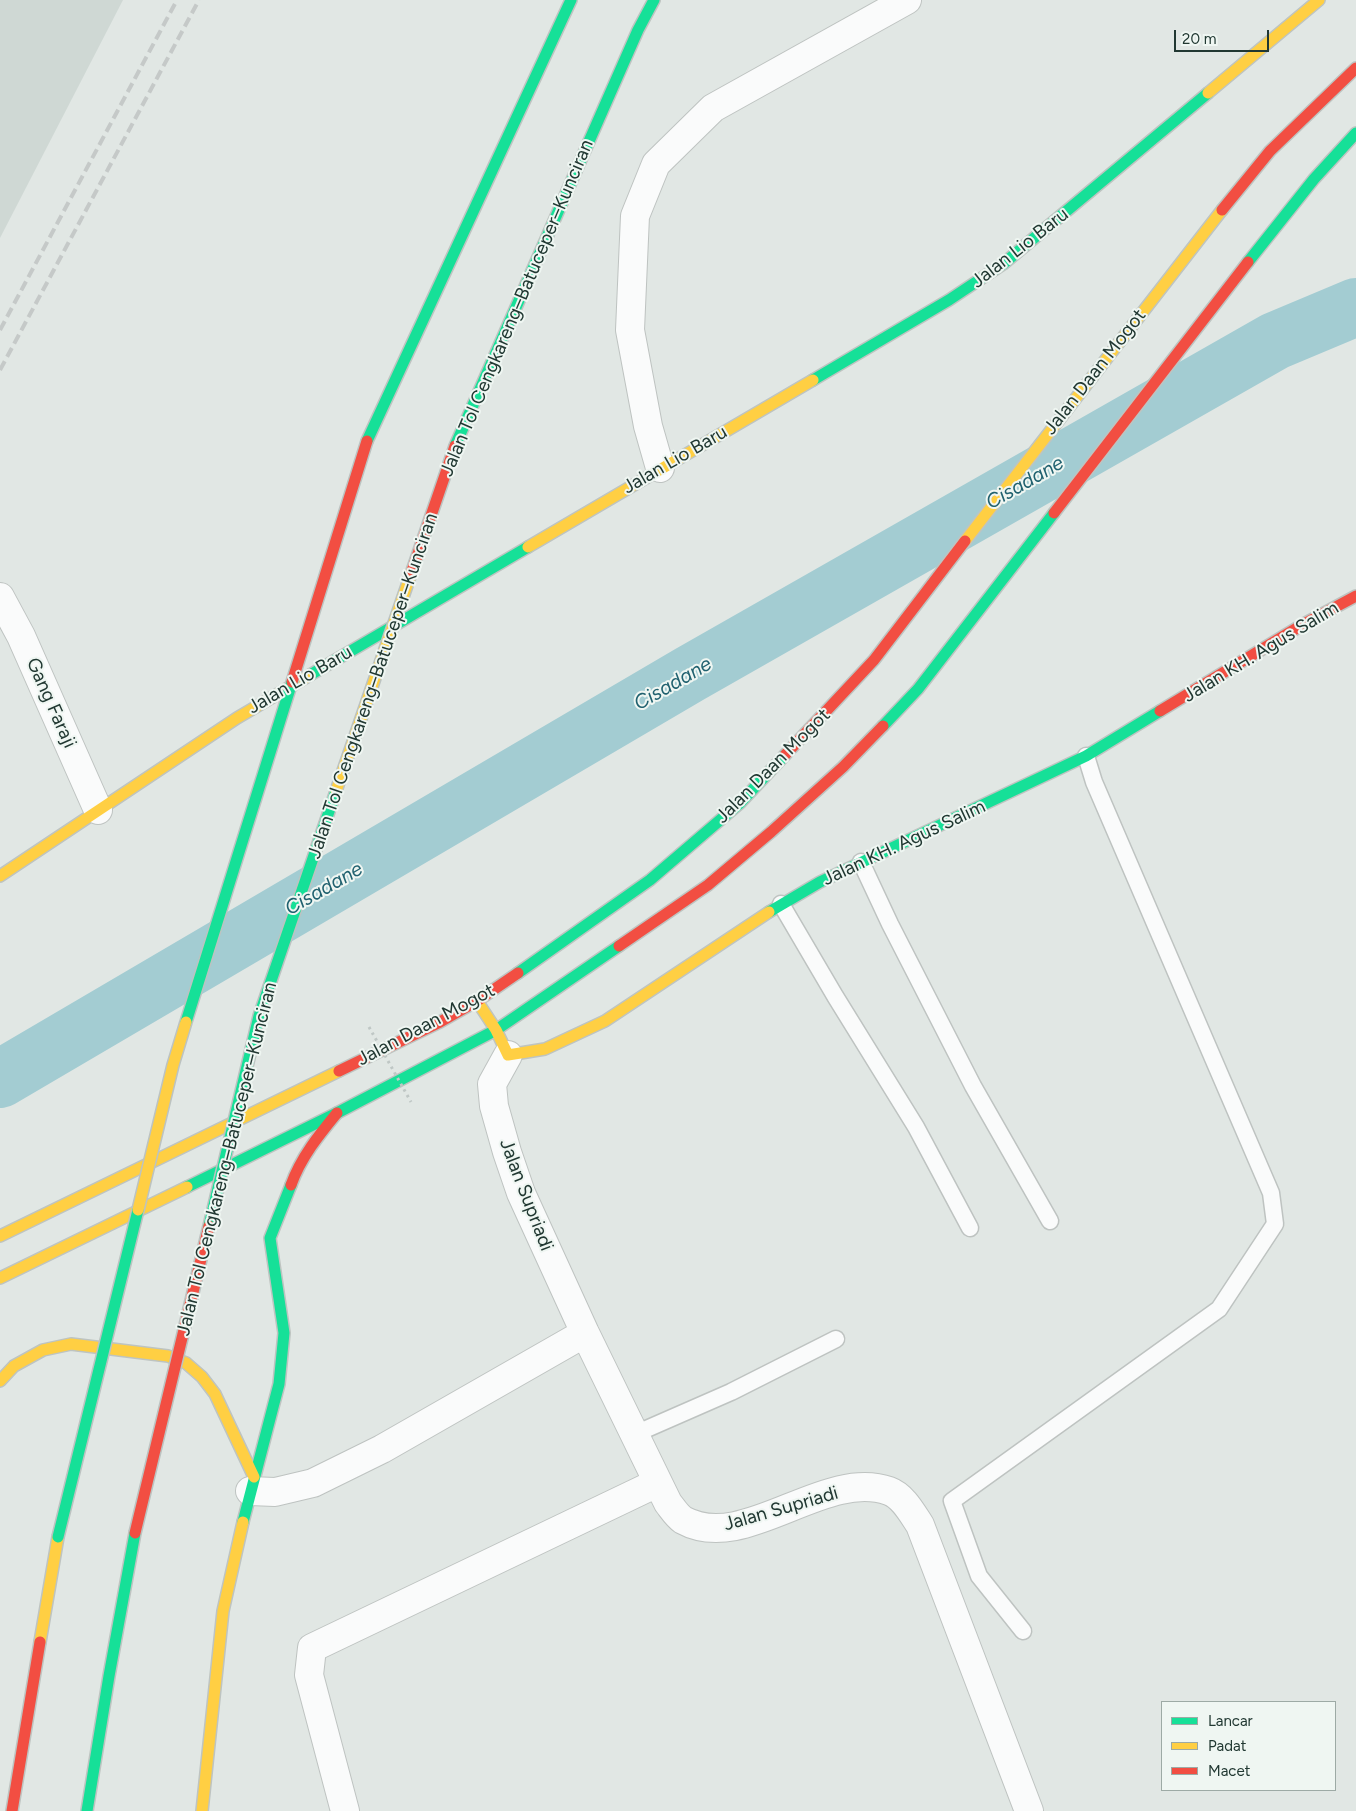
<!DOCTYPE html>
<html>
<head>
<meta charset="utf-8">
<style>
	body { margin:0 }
	#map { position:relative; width:1356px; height:1811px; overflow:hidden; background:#e1e7e4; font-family:Figtree,sans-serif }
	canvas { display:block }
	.legend { position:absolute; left:1161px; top:1701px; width:175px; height:90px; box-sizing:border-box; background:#eff6f2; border:1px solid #9daaa5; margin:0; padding:6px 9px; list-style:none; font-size:15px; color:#213832 }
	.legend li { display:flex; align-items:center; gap:10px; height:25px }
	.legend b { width:25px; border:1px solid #9daaa5 }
	.scale { position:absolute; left:1174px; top:30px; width:95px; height:22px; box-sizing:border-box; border:2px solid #213832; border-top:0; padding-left:6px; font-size:15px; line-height:18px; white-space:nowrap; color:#213832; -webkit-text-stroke:4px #eff6f2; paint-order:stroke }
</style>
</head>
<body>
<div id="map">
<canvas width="1356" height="1811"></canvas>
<ul class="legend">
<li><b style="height:6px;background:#16e098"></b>Lancar</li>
<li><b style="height:6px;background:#ffcf43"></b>Padat</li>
<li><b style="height:6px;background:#f24e42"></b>Macet</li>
</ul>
<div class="scale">20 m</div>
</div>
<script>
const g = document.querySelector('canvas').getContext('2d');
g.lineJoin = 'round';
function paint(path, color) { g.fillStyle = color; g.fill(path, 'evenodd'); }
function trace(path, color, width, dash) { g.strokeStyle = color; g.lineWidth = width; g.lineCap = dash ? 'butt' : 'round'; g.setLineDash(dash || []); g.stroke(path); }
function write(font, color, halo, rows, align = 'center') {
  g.font = font + ' Figtree,sans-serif'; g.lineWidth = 4; g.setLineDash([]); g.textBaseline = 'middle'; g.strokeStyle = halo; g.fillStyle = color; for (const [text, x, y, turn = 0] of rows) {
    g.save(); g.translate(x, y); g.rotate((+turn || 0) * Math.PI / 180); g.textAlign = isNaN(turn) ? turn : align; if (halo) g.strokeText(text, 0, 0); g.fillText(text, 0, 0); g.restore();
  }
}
paint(new Path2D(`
	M 0,0 L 123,0 L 0,238 Z`), '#cfd8d4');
trace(new Path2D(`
	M 0,1079 L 690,674 L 1275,341 L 1356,307`), '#a3ccd2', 58);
const lane = new Path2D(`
	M 861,862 L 890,924 L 973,1086 L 1050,1221
	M 781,904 L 835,996 L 916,1127 L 970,1228
	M 635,1434 L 731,1392 L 836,1339
	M 1023,1631 L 979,1576 L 952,1501 L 1219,1309 L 1275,1224 L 1271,1193 L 1094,782 L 1086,756`);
const street = new Path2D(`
	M 660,468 L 648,426 L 630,330 L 635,216 L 656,164 L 713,108 L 907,0
	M 0,597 L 21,636 L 98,810
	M 508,1055 L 492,1084 L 494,1106 L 507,1152 L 521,1193 L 585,1333 L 668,1503 C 672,1508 677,1516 683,1520 C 745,1554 823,1468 889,1491 C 903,1496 912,1513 920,1525 L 1029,1811
	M 250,1491 L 275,1492 L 313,1483 L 382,1449 L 585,1333
	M 345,1811 L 309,1675 L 312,1648 L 657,1483`);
const fast = new Path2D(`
	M 1248,262 L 1314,179 L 1356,133
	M 813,380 L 949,300 L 1003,264 L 1208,93
	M 367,441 L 571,0
	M 455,446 L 638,30 L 654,0
	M 310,675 L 528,547
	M 883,726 L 918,689 L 1054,513
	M 769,912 L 820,882 L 1086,756 L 1160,711
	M 518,973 L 650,880 L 740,803 L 785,755
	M 187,1187 L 337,1113 L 496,1030 L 619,946
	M 243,1522 L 279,1384 L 284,1333 L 270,1238 L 291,1185
	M 87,1811 L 109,1676 L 135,1533`);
const slow = new Path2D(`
	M 1208,93 L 1319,0
	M 965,541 L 1222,210
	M 528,547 L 813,380
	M 0,876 L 237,718 L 310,675
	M 477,1001 L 496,1030 L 508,1055 L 545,1049 L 605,1021 L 769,912
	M 0,1236 L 339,1071
	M 0,1278 L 187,1187
	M 0,1381 L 14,1366 L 43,1350 L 71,1344 L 168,1356 L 186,1363 L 202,1377 L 215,1394 L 254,1477
	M 40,1642 L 58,1537
	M 202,1811 L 223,1611 L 243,1522`);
const jam = new Path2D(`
	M 1222,210 L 1270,151 L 1356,68
	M 1054,513 L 1248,262
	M 1160,711 L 1302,625 L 1356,596
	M 785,755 L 874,660 L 965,541
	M 619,946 L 708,885 L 771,832 L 843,767 L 883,726
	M 339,1071 L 440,1022 L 477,1001 L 518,973
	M 291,1185 C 301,1157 319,1135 337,1113
	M 12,1811 L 40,1642`);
trace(lane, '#bec3c1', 19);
trace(street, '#bec3c1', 30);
trace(fast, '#bec4c1', 14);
trace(slow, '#bec4c1', 14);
trace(jam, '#bec4c1', 14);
trace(lane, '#fafbfb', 16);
trace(street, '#fafbfb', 28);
trace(fast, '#16e098', 11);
trace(slow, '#ffcf43', 11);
trace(jam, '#f24e42', 11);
trace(new Path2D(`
	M 0,330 L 177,0
	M 0,370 L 199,0`), '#c5c9c8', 4, [10, 5]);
const fastBridge = new Path2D(`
	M 186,1022 L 292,682
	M 209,1226 L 259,1016 L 336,791
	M 58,1537 L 138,1210`);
const slowBridge = new Path2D(`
	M 336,791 L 412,571
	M 138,1210 L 173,1065 L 186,1022`);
const jamBridge = new Path2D(`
	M 412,571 L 455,446
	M 292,682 L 367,441
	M 135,1533 L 209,1226`);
trace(fastBridge, '#bcc3c1', 14, []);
trace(slowBridge, '#bcc3c1', 14, []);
trace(jamBridge, '#bcc3c1', 14, []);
trace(new Path2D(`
	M 369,1027 L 411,1102`), '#bfc7c5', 3, [2.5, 4]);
trace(fastBridge, '#16e098', 11);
trace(slowBridge, '#ffcf43', 11);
trace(jamBridge, '#f24e42', 11);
write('19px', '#213832', '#eff6f2', [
	["Jalan Lio Baru",1020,248,-38],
	["Jalan Tol Cengkareng–Batuceper–Kunciran",517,308,-67],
	["Jalan Daan Mogot",1095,372,-52],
	["Jalan Lio Baru",675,460,-30],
	["Jalan KH. Agus Salim",1261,652,-31],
	["Jalan Lio Baru",300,680,-30],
	["Jalan Tol Cengkareng–Batuceper–Kunciran",373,686,-71],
	["Gang Faraji",51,703,66],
	["Jalan Daan Mogot",773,766,-45],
	["Jalan KH. Agus Salim",904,843,-25],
	["Jalan Daan Mogot",426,1025,-28],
	["Jalan Tol Cengkareng–Batuceper–Kunciran",227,1159,-76],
	["Jalan Supriadi",526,1195,69],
	["Jalan Supriadi",781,1509,-16]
]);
write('italic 20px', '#20616f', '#eff6f2', [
	["Cisadane",1025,483,-30],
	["Cisadane",673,684,-30],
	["Cisadane",324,889,-30]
]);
</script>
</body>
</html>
